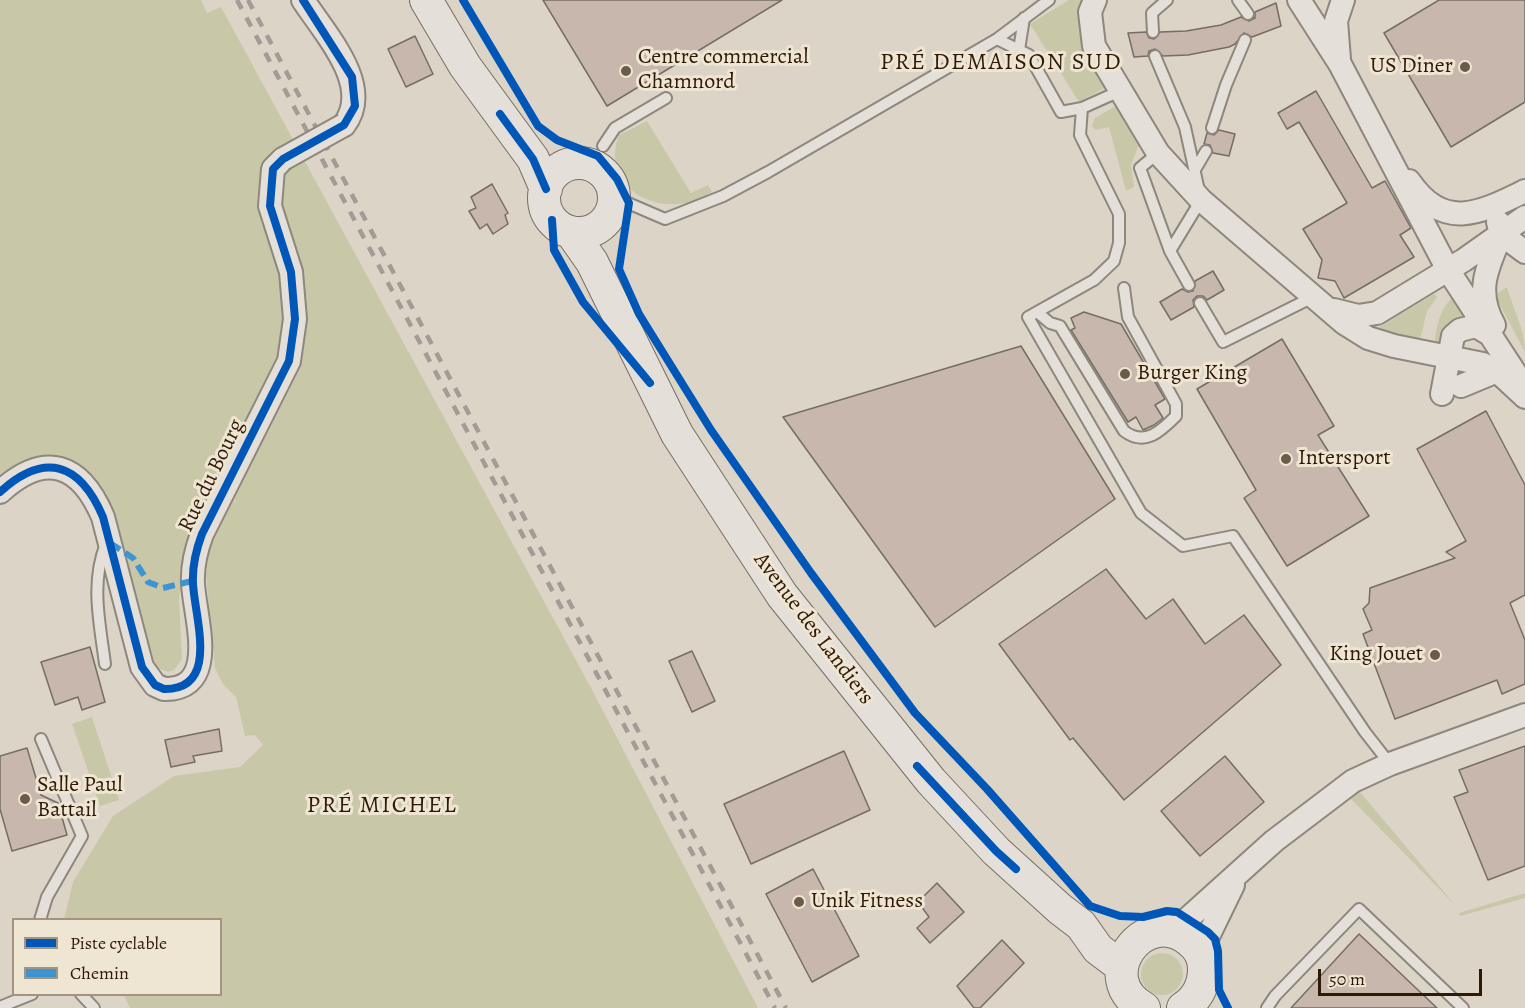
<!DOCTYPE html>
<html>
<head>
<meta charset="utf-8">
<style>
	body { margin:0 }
	#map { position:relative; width:1525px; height:1008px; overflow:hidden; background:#dcd4c6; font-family:Alegreya,serif }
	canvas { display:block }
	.legend { position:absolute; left:12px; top:918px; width:210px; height:78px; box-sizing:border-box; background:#efe5d3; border:2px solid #a29481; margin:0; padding:8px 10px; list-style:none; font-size:18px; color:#2e1a06 }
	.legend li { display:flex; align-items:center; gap:12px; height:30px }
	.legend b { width:30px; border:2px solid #a29481 }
	.scale { position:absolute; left:1318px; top:969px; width:164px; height:27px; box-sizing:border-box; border:3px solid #2e1a06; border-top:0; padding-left:8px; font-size:18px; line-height:21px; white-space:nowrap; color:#2e1a06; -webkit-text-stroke:4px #efe5d3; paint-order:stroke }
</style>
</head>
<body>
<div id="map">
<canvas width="1525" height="1008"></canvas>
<ul class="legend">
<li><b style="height:8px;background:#0057b8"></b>Piste cyclable</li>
<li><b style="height:8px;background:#3c94d1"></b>Chemin</li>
</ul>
<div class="scale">50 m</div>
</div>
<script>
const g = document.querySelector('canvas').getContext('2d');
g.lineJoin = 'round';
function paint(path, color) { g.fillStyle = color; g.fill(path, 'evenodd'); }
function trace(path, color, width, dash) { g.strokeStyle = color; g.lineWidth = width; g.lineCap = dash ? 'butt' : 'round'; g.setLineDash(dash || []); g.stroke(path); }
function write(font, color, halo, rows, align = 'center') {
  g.font = font + ' Alegreya,serif'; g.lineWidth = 6; g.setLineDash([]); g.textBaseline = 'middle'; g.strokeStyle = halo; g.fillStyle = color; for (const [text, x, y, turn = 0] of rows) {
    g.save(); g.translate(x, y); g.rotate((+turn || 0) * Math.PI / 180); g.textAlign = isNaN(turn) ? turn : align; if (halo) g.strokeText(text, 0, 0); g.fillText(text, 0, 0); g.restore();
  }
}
paint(new Path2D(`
	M 0,0 L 201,0 L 207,13 L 221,7 L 590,686 L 758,1008 L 130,1008 L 124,995 L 220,994 L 220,920 L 64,919 L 73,882 L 113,816 L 174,776 L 240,767 L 263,745 L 255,735 L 245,736 L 236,697 L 223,684 L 215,668 L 205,565 L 211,545 L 234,498 L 236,508 L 231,460 L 185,543 L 179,600 L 182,659 L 174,670 L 168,672 L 155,667 L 149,654 L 112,508 L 91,473 L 52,465 L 0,497 Z
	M 1069,0 L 1086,0 L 1108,86 L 1079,102 L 1030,24 Z
	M 1119,104 L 1140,142 L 1131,165 L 1134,187 L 1126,191 L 1109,127 L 1095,130 L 1092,125 L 1095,118 Z
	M 647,121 L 691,193 L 708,185 L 712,192 C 704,196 695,202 686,203 C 644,211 602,180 619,135 Z
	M 1507,287 C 1513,309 1525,329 1525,352 L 1498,301 L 1498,293 Z
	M 1434,294 L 1437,297 L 1427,311 L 1419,344 L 1376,329 Z
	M 1457,294 L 1469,317 L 1440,346 L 1434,346 C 1437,325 1439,307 1457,294 Z
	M 92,717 L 119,800 L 100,806 L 72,724 Z
	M 1360,792 L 1456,906 L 1348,796 Z
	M 1525,893 L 1525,898 L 1460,916 L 1459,913 Z
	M1141 974a21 21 0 1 1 42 0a21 21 0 1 1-42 0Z`), '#c8c8a8');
const building = new Path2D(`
	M 543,0 L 782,0 L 607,106 Z
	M 1439,0 L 1525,0 L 1525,102 L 1451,147 L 1384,33 Z
	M 1276,3 L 1281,26 L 1252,37 L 1244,33 L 1235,44 L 1229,47 L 1188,55 L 1163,56 L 1155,49 L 1149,51 L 1148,56 L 1134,57 L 1128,33 L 1146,32 L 1149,38 L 1154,39 L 1160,32 L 1186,31 L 1221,25 L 1241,17 L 1249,21 L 1255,18 L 1255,12 Z
	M 415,36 L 433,74 L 406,87 L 388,49 Z
	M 1316,91 L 1372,188 L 1385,181 L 1411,228 L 1400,235 L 1414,257 L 1344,298 L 1335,281 L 1318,278 L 1322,260 L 1303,229 L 1347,203 L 1299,122 L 1287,129 L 1278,113 Z
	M 1219,130 L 1235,134 L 1229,156 L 1213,153 L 1210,145 L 1204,144 L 1207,133 L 1214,135 Z
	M 492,184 L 508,213 L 505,215 L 508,224 L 493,234 L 487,224 L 480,229 L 469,211 L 476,208 L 471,197 Z
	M 1213,271 L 1224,290 L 1207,300 L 1203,296 L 1197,296 L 1193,300 L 1194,307 L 1171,320 L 1160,302 L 1182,289 L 1188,292 L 1193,291 L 1195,281 Z
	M 1084,312 L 1121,324 L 1165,399 L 1155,405 L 1163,418 L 1154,425 L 1143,430 L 1136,417 L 1128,422 L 1071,330 L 1075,328 L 1071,318 Z
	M 1282,339 L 1334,426 L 1318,435 L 1369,516 L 1287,566 L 1244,498 L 1256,490 L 1197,389 Z
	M 1021,346 L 1115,499 L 935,627 L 783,417 Z
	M 1486,411 L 1525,485 L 1525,595 L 1510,603 L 1525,640 L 1525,684 L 1502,694 L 1497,680 L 1395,719 L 1363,634 L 1372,630 L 1363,609 L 1369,603 L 1370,588 L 1455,558 L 1446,552 L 1466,541 L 1417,449 Z
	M 1106,569 L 1146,619 L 1173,599 L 1205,644 L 1244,615 L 1281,665 L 1124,800 L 1073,738 L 1070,740 L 999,644 Z
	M 90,647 L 105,702 L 82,710 L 78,697 L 55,705 L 41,662 Z
	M 692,651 L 715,701 L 692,712 L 669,661 Z
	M 219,729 L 222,751 L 193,756 L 195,762 L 171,767 L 165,740 Z
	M 1525,746 L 1525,866 L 1488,880 L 1454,797 L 1468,792 L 1459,770 Z
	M 27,748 L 41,795 L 58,803 L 67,835 L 12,851 L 0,809 L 0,756 Z
	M 844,751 L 870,810 L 751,864 L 724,804 Z
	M 1225,756 L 1264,802 L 1200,856 L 1161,811 Z
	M 813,869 L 859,956 L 812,982 L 766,894 Z
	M 937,883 L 964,912 L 930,943 L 917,928 L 929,917 L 918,902 Z
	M 1359,934 L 1437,1008 L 1291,1008 Z
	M 1002,940 L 1024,963 L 980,1008 L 974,1008 L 957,986 Z`);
paint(building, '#c7b7ad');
trace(building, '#756e64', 1.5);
const service = new Path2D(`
	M 1238,0 L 1248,14
	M 1153,32 L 1152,13 L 1167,0
	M 997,39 L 1029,55 L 1061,112 L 1082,108 L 1120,91
	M 1019,50 L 1024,18
	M 1155,56 L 1185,127 L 1201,200 L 1170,251
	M 1082,108 L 1080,135 L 1119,214 L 1119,243 L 1114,261 L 1094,280 L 1028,317 L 1141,513 L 1183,546 L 1233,536 L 1365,732 L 1390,764
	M 1212,128 L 1226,85 L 1245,40
	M 603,146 L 615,128 L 666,98
	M 1158,153 L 1140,168 L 1170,251 L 1189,285
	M 1196,168 L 1206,151
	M 614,197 L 665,219 L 723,196 L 768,172 L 997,39 L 1049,0
	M 1200,303 L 1223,342 L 1315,296
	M 1037,312 L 1050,323 L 1060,326 L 1124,431 C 1145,447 1161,431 1176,416 L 1176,404 L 1128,317 L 1124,288
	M 105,664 C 100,624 90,583 106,544
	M 40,920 L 47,897 L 82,836 L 41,739
	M 81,994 L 94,1008
	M 0,1007 L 32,994
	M 1267,1008 L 1275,996 L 1359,909 L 1463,1008`);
const minor = new Path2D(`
	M 303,0 C 325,34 374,86 344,125
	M 1095,0 L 1090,12 L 1094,46 L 1158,153 L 1201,200 L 1344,323 L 1368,338 L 1394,346 L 1483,364 L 1497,371 L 1525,397
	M 1299,0 L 1340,64 L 1448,270 L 1521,382
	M 1339,59 L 1336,21 L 1343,0
	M 1409,181 C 1444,232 1480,213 1525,191
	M 1498,222 L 1501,234 L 1525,252
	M 1334,310 L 1358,316 L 1377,313 L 1464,260 L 1525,217
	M 1494,325 C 1475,291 1487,268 1501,235
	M 1461,386 L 1497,371
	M 1442,394 L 1453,336 L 1460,330 L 1476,326 L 1489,334
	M 0,492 C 45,451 80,463 103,517 L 142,667 L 155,685 L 164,689 C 220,690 195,619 193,584 C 192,566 196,550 202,534 L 289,361 L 295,319 L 291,272 L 270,206 L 273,169 L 283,159
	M 1174,931 L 1274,841 L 1353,781 L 1390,764 L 1525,715
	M 1200,953 L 1233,885`);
const secondary = new Path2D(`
	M 426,0 L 465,66 L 533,159 L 546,189
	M544 198a35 35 0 1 1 70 0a35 35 0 1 1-70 0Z
	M 571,232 L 592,262 L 677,434 L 782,595 L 931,781 L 996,851 L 1060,909 L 1081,925 L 1098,949 L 1122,967
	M 1144,1008 C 1090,978 1145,903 1190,941 C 1199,948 1204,958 1204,969 C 1204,986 1197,999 1183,1008`);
trace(service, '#8e877d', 14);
trace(minor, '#8e877d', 26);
trace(secondary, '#756e64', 34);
trace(service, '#e4e0d9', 10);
trace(minor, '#e4e0d9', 22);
trace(secondary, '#e4e0d9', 32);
trace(new Path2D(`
	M 237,0 L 775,1008
	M 248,0 L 786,1008`), '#a19c95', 4.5, [10, 10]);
const minorBridge = new Path2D(`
	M 283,159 L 344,125`);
trace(minorBridge, '#8e877d', 26, []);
trace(minorBridge, '#e4e0d9', 22);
trace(new Path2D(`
	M 110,543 L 133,558 L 148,582 L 163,588 L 192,581`), '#3c94d1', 6, [12, 6]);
trace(new Path2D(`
	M 463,0 L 538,126 L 557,140 L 598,156 L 617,179 L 629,203 L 619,269 L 639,314 L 711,430 L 811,573 L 915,713 L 987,789 L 1090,906 L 1120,916 L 1143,917 L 1167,911 L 1177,912 L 1208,932 L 1215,939 L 1218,951 L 1219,990 L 1228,1008
	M 500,114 L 533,159 L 546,189
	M 552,220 L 554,250 L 583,302 L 650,383
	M 0,492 C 45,451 80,463 103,517 L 142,667 L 155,685 L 164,689 C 220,690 195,619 193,584 C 192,566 196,550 202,534 L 289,361 L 295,319 L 291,272 L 270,206 L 273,169 L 283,159 L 344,125 L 355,106 L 352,77 L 303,0
	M 917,766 L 996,851 L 1016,869`), '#0057b8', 8);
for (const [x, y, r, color] of [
	[1465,67,6,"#6b5b49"],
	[626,71,6,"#6b5b49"],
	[1125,374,6,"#6b5b49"],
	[1286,459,6,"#6b5b49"],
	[1435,655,6,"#6b5b49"],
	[25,799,6,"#6b5b49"],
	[799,902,6,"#6b5b49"]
]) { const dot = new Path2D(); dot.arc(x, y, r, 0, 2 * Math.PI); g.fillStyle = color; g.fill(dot); trace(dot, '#efe5d3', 2); }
write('22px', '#2e1a06', '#efe5d3', [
	["Centre commercial",638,58],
	["Chamnord",638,83],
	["US Diner",1453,67,"right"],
	["Burger King",1137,374],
	["Intersport",1298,459],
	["King Jouet",1423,655,"right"],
	["Salle Paul",37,786],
	["Battail",37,811],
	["Unik Fitness",811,902]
], 'left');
write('22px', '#2e1a06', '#efe5d3', [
	["Rue du Bourg",212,476,-64],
	["Avenue des Landiers",813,629,53]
]);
g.letterSpacing = '1.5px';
write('24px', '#2e1a06', '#efe5d3', [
	["PRÉ DEMAISON SUD",1001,63],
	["PRÉ MICHEL",382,806]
]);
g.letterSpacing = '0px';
</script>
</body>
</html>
